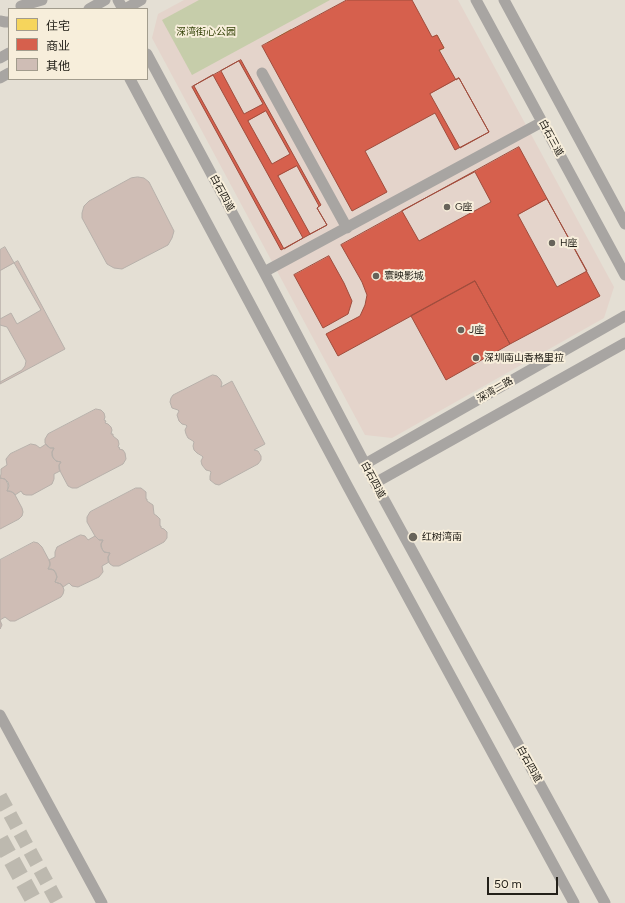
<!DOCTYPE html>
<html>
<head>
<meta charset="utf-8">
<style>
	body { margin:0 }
	#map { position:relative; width:625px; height:903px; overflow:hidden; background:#e4dfd4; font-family:Figtree,"Noto Sans SC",sans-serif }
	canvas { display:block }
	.legend { position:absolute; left:8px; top:8px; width:140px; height:72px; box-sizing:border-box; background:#f7eedb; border:1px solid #a29c8d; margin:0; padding:5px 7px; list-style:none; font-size:12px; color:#232019 }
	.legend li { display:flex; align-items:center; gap:8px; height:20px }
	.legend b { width:20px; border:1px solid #a29c8d }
	.scale { position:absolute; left:487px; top:877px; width:71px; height:18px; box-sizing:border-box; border:2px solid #232019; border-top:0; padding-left:5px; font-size:12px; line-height:14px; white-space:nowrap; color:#232019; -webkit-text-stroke:3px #f7eedb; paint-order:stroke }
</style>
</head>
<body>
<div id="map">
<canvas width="625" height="903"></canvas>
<ul class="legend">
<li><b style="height:11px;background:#f6d55c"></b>住宅</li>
<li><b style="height:11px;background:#d6604d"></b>商业</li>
<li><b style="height:11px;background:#cfbdb5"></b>其他</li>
</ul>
<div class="scale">50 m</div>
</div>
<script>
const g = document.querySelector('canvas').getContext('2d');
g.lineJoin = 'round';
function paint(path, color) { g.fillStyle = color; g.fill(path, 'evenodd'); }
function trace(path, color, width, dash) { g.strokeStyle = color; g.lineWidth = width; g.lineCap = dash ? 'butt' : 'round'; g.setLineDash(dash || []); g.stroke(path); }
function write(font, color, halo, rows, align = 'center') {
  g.font = font + ' Figtree,"Noto Sans SC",sans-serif'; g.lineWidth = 4; g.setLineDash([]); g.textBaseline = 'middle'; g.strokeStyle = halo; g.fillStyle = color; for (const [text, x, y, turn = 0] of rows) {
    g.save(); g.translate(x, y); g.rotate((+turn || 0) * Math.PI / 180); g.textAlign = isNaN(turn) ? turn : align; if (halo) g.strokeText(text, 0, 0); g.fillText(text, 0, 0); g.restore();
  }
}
paint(new Path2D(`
	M 184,0 L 458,0 L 614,287 L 604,318 L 392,438 L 365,435 L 152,38 L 158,14 Z`), '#e4d4cb');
paint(new Path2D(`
	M 199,0 L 330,0 L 192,75 L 162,20 Z`), '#c6cdaa');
const homes = new Path2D(`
	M 378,0 L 405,0 L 412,11 L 392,22 L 389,16 L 387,17 Z
	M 419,29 L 426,41 L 437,35 L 444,48 L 433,54 L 440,65 L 423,75 L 420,70 L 417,72 L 403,46 L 406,44 L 403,38 Z
	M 291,30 L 297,42 L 302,39 L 309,52 L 298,58 L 305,70 L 285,81 L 282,76 L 280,76 L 264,47 L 269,45 L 268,43 Z
	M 318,96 L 324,108 L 336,102 L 343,114 L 331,121 L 338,133 L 321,142 L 319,137 L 316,139 L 301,113 L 305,111 L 301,105 Z
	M 354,161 L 360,173 L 371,167 L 379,179 L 367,186 L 374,198 L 357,207 L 355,202 L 352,204 L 338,178 L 341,176 L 337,170 Z`);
paint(homes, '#f6d55c');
trace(homes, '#b79f48', 1);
const shops = new Path2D(`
	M 347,0 L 412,0 L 432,37 L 437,35 L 444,48 L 439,50 L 456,80 L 459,78 L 489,132 L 455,150 L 435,113 L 365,151 L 387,192 L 352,211 L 262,46 Z
	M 241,60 L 321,205 L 317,208 L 327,225 L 281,250 L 192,87 Z
	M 239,61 L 263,104 L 244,114 L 221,71 Z
	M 213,75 L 303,238 L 284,249 L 194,86 Z
	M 459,78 L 489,132 L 460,148 L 430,94 Z
	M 266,111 L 290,154 L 272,164 L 248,121 Z
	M 519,147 L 600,296 L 510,344 L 475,281 L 338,356 L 326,334 L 360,316 L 365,305 L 367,295 L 362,282 L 341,245 Z
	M 297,166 L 319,206 L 317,208 L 327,225 L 310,234 L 278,176 Z
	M 475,172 L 491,202 L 419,241 L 402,211 Z
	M 547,199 L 587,271 L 557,287 L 518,215 Z
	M 329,256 L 344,283 L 352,301 L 348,314 L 323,328 L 294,275 Z
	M 475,281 L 510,344 L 446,380 L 411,316 Z`);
paint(shops, '#d6604d');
trace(shops, '#a04d3d', 1);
const building = new Path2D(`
	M 138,177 L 144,178 L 149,182 L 174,231 L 172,238 L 168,245 L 122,269 L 114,268 L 107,264 L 82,218 L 82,213 L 84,206 L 89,201 L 131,178 Z
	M 5,247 L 41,310 L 17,324 L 11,313 L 0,319 L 0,250 Z
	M 18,261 L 65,349 L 0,384 L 0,271 Z
	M 0,325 L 7,327 L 26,361 L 25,366 L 22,370 L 0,382 Z
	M 213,375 L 217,376 L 220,379 L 222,383 L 221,387 L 232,381 L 265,444 L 254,450 L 258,451 L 261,456 L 261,460 L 258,464 L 219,485 L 215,484 L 210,480 L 210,476 L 211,472 L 210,471 L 206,470 L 202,465 L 201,461 L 203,457 L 202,456 L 197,453 L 194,450 L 193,446 L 194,442 L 193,441 L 188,438 L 186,434 L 185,430 L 187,426 L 186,425 L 182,424 L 179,421 L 177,415 L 179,411 L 178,410 L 172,408 L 170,402 L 171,398 L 173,395 L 210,376 Z
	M 96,409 L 101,410 L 104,413 L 105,417 L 104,420 L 106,421 L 105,423 L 108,424 L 111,427 L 112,430 L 111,434 L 113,434 L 113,436 L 118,440 L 119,444 L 118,447 L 120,448 L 119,449 L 123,450 L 125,453 L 126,459 L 123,464 L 77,488 L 72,488 L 68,486 L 59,469 L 59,465 L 61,462 L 56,461 L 53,458 L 52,452 L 54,448 L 50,448 L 47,446 L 45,443 L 45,439 L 48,434 Z
	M 31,444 L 36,445 L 40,448 L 46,444 L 50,448 L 54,448 L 52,452 L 52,456 L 56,461 L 61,462 L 59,465 L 60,471 L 54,474 L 54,479 L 52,484 L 32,495 L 26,495 L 23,494 L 21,491 L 15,495 L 12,492 L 7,491 L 8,488 L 8,484 L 5,479 L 0,478 L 1,474 L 1,469 L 7,465 L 6,459 L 10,454 Z
	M 0,478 L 5,479 L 8,482 L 9,486 L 7,491 L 10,491 L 14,493 L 22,508 L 23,512 L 22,516 L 19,519 L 0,529 Z
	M 136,488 L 141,488 L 146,492 L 146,499 L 147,499 L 147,501 L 153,505 L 154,514 L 157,516 L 160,519 L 160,526 L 161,526 L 161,528 L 164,529 L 167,532 L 167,538 L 164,542 L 119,566 L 113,566 L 110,564 L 108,561 L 108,557 L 110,553 L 104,552 L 102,549 L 101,544 L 103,540 L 99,540 L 95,536 L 87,522 L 87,517 L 90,512 Z
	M 81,535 L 85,536 L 88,540 L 95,536 L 99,540 L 103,540 L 101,544 L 101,547 L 104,552 L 110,553 L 108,557 L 109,562 L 102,566 L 103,572 L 99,577 L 78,587 L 72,586 L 69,583 L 63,587 L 61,584 L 55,582 L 57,577 L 55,572 L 52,569 L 48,569 L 50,564 L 49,560 L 55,557 L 55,552 L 57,547 L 78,536 Z
	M 34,542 L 38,543 L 42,547 L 50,562 L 50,566 L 48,569 L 54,570 L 56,573 L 57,577 L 55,582 L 61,584 L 63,587 L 64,590 L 63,594 L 61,597 L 15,621 L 10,621 L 5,617 L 0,620 L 2,625 L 0,629 L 0,560 Z`);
paint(building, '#cfbdb5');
trace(building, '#b7b0aa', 1);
trace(new Path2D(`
	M 0,796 L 58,903`), '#bdb9af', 14, [14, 7]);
trace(new Path2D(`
	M 0,839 L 35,903`), '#bdb9af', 17, [17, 8]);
trace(new Path2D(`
	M 118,0 L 123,9
	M 476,0 L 625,275
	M 504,0 L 625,224
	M 21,6 L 42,0
	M 89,9 L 105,0
	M 125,9 L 141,0
	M 0,21 L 5,22 L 9,22
	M 147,54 L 264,272 L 375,483 L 605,903
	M 0,58 L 9,53
	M 262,73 L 347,228
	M 0,78 L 9,73
	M 130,79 L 348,487 L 574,903
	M 264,272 L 542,122
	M 365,464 L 625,316
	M 375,483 L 625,343
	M 0,715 L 102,903`), '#a8a5a2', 11);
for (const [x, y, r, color] of [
	[447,207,4,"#67635a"],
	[552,243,4,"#67635a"],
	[376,276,4,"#67635a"],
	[461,330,4,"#67635a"],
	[476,358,4,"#67635a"],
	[413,537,5,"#67635a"]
]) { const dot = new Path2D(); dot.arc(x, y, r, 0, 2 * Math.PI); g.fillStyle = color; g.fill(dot); trace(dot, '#f7eedb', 1.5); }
write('10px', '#354309', '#f7eedb', [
	["深湾街心公园",206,32]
]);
write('10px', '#232019', '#f7eedb', [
	["白石三道",551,138,62],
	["白石四道",222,193,62],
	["深湾二路",495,390,-30],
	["白石四道",373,480,62],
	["白石四道",529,764,61]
]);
write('10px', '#232019', '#f7eedb', [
	["G座",455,207],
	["H座",560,243],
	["寰映影城",384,276],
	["J座",469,330],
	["深圳南山香格里拉",484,358],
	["红树湾南",422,537]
], 'left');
</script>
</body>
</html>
